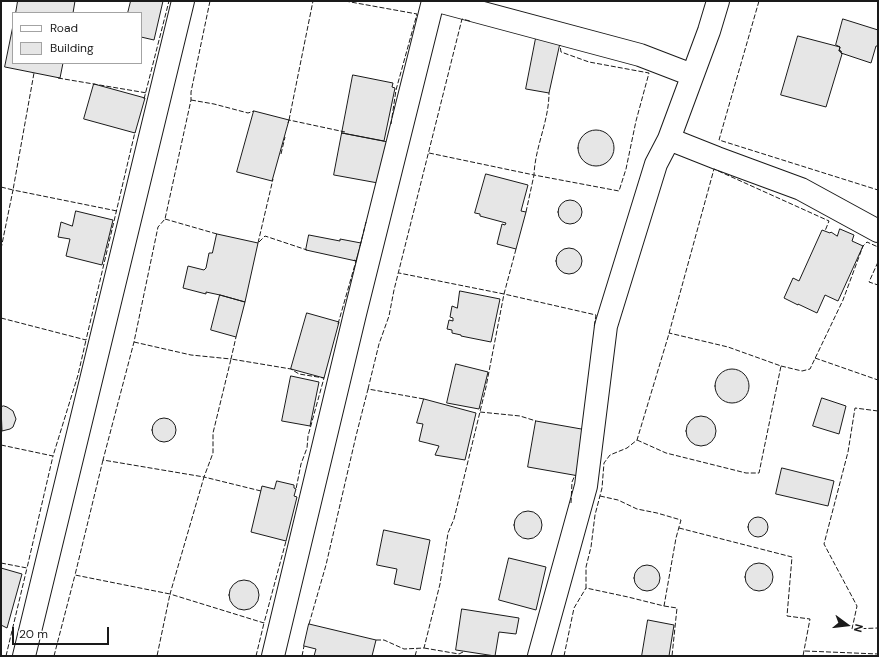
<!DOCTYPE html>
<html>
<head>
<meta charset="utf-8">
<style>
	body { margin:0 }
	#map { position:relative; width:879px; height:657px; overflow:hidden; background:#fff; font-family:"DM Sans",sans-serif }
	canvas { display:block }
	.frame { position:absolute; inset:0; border:2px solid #1a1a1a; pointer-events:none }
	.legend { position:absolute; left:12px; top:12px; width:130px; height:52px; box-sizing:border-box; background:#fff; border:1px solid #a3a3a3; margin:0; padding:5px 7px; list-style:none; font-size:12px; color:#1a1a1a }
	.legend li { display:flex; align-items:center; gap:8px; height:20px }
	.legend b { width:20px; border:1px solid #a3a3a3 }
	.north { position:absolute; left:827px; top:605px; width:40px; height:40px; -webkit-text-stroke:3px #fff; paint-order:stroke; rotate:105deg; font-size:11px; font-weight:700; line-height:16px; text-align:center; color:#1a1a1a }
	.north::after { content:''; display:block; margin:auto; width:14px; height:18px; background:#1a1a1a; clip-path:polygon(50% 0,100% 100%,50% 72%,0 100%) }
	.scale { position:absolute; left:12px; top:627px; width:97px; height:18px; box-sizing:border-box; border:2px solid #1a1a1a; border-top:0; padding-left:5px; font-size:12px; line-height:14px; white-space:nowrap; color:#1a1a1a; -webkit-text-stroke:3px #fff; paint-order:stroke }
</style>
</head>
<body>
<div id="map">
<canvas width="879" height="657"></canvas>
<div class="frame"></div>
<ul class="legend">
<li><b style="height:5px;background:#fff"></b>Road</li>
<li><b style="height:11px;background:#e6e6e6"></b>Building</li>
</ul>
<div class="north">N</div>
<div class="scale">20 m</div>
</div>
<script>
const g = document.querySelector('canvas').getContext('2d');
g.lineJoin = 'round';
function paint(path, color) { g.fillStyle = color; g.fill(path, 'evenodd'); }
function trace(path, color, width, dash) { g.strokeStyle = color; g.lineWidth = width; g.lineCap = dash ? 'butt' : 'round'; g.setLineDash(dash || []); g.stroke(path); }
const building = new Path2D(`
	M 18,1 L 75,1 L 73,13 L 16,13 Z
	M 131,1 L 163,1 L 154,40 L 141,37 L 141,13 L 128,13 Z
	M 843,19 L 878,30 L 878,46 L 876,46 L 871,63 L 841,53 L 841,51 L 839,51 L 840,47 L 836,45 Z
	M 13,26 L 13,63 L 63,63 L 60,78 L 5,67 Z
	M 798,36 L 840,47 L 839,51 L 841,51 L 841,53 L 842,54 L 826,107 L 781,95 Z
	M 536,38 L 560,43 L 549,93 L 526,89 Z
	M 353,75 L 393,83 L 392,87 L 395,88 L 384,141 L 342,133 Z
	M 94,84 L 145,98 L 135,133 L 84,119 Z
	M 254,111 L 289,120 L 272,181 L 237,172 Z
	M578 148a18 18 0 1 1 36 0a18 18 0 1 1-36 0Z
	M 342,133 L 388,142 L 378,183 L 334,175 Z
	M 486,174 L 528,185 L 521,211 L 526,212 L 516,249 L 497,244 L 502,224 L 505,225 L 506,223 L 480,216 L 480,214 L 475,213 Z
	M558 212a12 12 0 1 1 24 0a12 12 0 1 1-24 0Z
	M 76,211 L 113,220 L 102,265 L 66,256 L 70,239 L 58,237 L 61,222 L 72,226 Z
	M 840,229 L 854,235 L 852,241 L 863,246 L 838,301 L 825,295 L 817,313 L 798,304 L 798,305 L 784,298 L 793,278 L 799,281 L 822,230 L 830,233 L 831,232 L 837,236 Z
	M 217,234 L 258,243 L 245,302 L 220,295 L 206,292 L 206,294 L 183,288 L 188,266 L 204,270 L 206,268 L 209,253 L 212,253 Z
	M 309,235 L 340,241 L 340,239 L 361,243 L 356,261 L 306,250 Z
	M556 261a13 13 0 1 1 26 0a13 13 0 1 1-26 0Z
	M 460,291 L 500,299 L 491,342 L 461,336 L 461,335 L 452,333 L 452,330 L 447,329 L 449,320 L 453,321 L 453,318 L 450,317 L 452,306 L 457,308 Z
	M 220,295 L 245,302 L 236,337 L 211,330 Z
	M 307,313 L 339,322 L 324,378 L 291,369 Z
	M 456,364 L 488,372 L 479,409 L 447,403 Z
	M715 386a17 17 0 1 1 34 0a17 17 0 1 1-34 0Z
	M 291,376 L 319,382 L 310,426 L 282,421 Z
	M 822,398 L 846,406 L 839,434 L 813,426 Z
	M 424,399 L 476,413 L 465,460 L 435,455 L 439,446 L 419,441 L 423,424 L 417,423 Z
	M 4,406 L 7,407 L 13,411 L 16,419 L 13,427 L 10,429 L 2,431 L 1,407 Z
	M686 431a15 15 0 1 1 30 0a15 15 0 1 1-30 0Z
	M152 430a12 12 0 1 1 24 0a12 12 0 1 1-24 0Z
	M 536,421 L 587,430 L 579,476 L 528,467 Z
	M 782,468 L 834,481 L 828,506 L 776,494 Z
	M 277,481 L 294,485 L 294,488 L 296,489 L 294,496 L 297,497 L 286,541 L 251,532 L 262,486 L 274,489 Z
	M514 525a14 14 0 1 1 28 0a14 14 0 1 1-28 0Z
	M748 527a10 10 0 1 1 20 0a10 10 0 1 1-20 0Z
	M 384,530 L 430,540 L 420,590 L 394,584 L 397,569 L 377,565 Z
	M 509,558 L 546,567 L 536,610 L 499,600 Z
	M745 577a14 14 0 1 1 28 0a14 14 0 1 1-28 0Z
	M634 578a13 13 0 1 1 26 0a13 13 0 1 1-26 0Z
	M 1,568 L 22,574 L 7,628 L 1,625 Z
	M229 595a15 15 0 1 1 30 0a15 15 0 1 1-30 0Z
	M 462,609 L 519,618 L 516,634 L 499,632 L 495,656 L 456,650 Z
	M 648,620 L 674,625 L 669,656 L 642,656 Z
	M 309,624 L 376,640 L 372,656 L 314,656 L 316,649 L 304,646 Z`);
paint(building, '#e6e6e6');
trace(building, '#1a1a1a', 1);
const minor = new Path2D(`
	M 438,1 L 640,55 L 692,75
	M 669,139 L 717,158 L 801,189 L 878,231
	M 24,656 L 183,1
	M 273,656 L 355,314 L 433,1
	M 539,656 L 586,486 L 606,326 L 656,164 L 669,139 L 709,31 L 718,1`);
trace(minor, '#1a1a1a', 24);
trace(minor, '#fff', 22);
trace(new Path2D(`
	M 210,1 L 191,92 L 191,100 L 165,219 L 158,227 L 134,342 L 103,460 L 204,477 L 170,594 L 264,623 L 286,541
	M 345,1 L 417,14 L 396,90 L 391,124
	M 759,1 L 719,140 L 878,190
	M 58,78 L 147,93
	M 144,99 L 169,1
	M 191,100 L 214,104 L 248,113 L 254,111
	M 289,120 L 313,1
	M 288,123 L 289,120 L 345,132
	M 429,153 L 534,175 C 535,147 549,121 549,93
	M 281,154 L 285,137
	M 1,187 L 13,190 L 34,73 L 32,73
	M 526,212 L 534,175 L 619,191 L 626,169 L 636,121 L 649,73 L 589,62 L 561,52 L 560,45
	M 165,219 L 217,234
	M 259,242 L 265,236 L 307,250
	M 258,243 L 273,179
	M 360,246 L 366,222
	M 1,249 L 13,190 L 117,211
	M 516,249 L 504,294 L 596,315 L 594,328
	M 878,262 L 869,282 L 878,285
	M 1,318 L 86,340 L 135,132
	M 338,324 L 356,261 L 354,260
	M 134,342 L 191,355 L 231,359 L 236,337
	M 815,358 L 878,380
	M 781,366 L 802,371 L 810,369 L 843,300 L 863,246 L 867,242 L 878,247
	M 368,389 L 379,344 L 389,316 L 394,290 L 462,19 L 470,21
	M 878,411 L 855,408 L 848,452 L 824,544 L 857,606 L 852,629 L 878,628
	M 480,412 L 520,416 L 536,421
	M 637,440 L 666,453 L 746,473 L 759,473 L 781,366 L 728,347 L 669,333
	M 1,445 L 53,456 L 78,375 L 86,340
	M 103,460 L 75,575 L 170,594 L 157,656
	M 261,491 L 204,477 L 213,453 L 213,433 L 231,359 L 291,369 L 299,374 L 324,378 L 308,436 L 307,448 L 301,464 L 296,489
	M 600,496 L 618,500 L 637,509 L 657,513 L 681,520 L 676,538 L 664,606 L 628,597 L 586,588 L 586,567 L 591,547 L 595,515 L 602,488 L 604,463 L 610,455 L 627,448 L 637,440 L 668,337 L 714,169 L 829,221 L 825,231
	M 571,503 L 572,482 L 575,475
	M 679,528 L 792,557 L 787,616 L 810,619 L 803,656
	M 1,563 L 27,568 L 53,456
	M 664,606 L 677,608 L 672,656
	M 309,624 L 326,565 L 356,436 L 368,389 L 424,399
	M 376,640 L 384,640 L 404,649 L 424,648 L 440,584 L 448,533 L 454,519 L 486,387 L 504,294 L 399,273
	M 424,648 L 459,654 L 465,651
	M 805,651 L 878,654
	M 6,656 L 27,568
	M 54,656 L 75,575
	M 256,656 L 264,623
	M 302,656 L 304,646
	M 415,656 L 417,649
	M 564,656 L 574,608 L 586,588`), '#1a1a1a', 1, [5, 2]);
</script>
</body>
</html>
